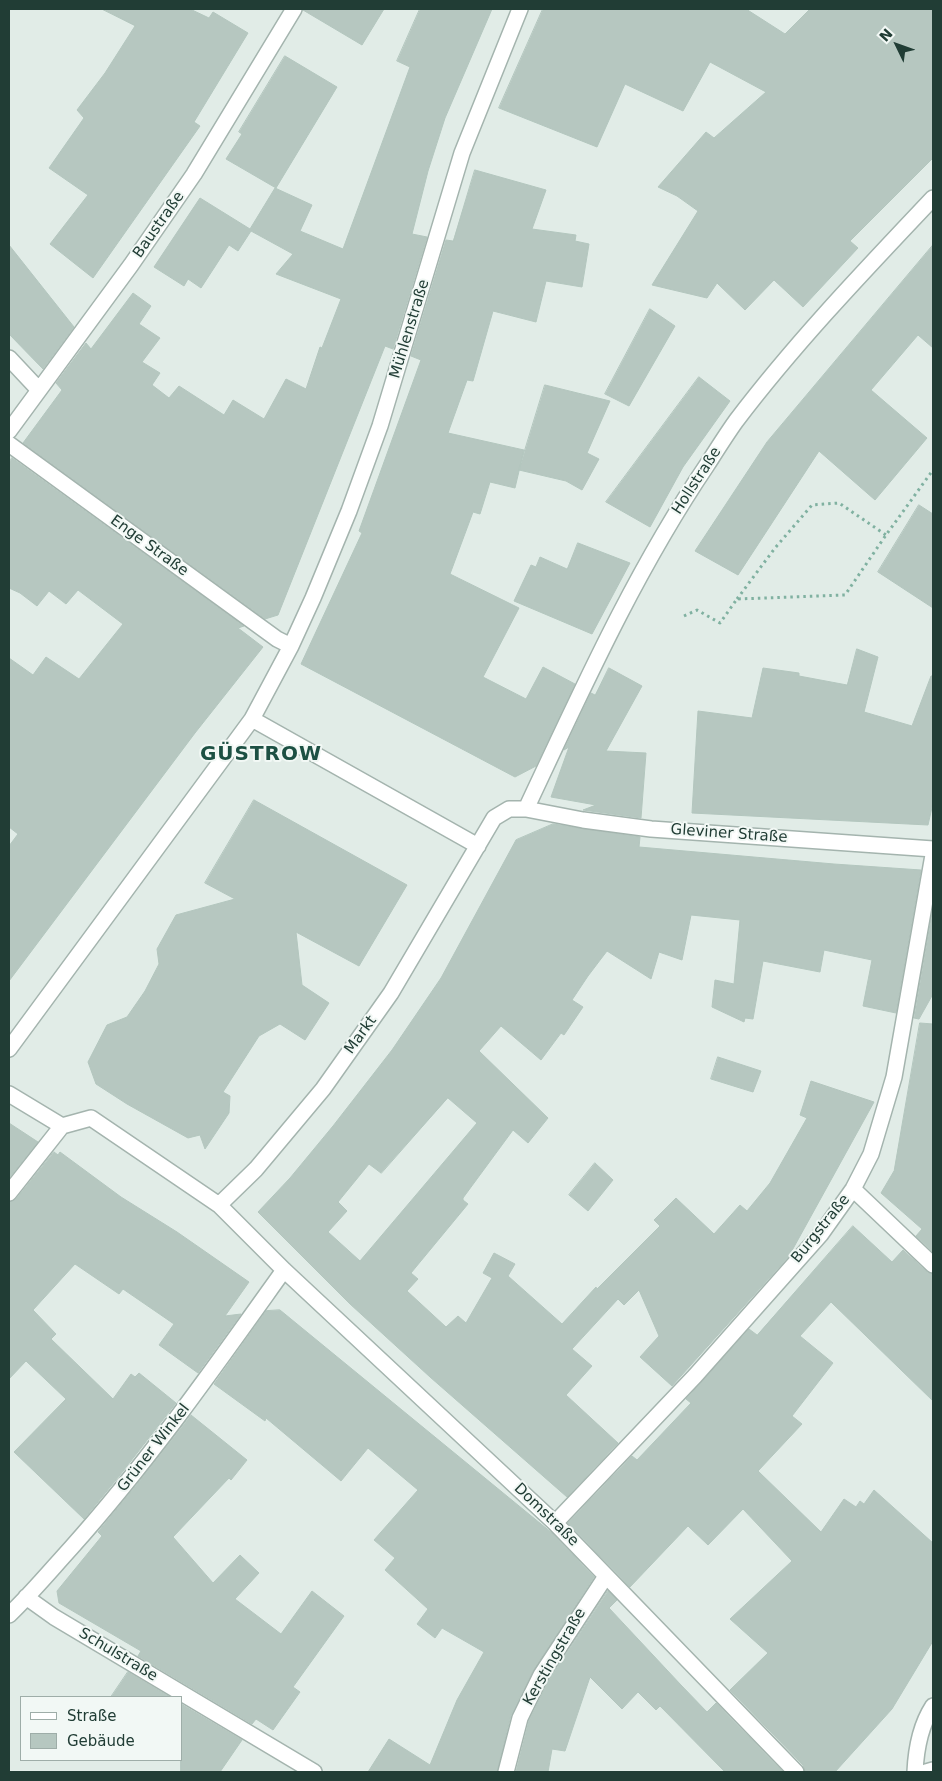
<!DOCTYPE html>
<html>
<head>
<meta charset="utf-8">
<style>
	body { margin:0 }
	#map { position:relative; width:942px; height:1781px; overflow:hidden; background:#e1ece7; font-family:"DejaVu Sans",sans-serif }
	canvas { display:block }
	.frame { position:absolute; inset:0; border:10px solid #213d35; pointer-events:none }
	.legend { position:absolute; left:20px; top:1696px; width:162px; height:65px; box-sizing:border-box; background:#f2f8f5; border:1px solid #9eada8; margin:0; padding:6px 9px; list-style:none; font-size:15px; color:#213d35 }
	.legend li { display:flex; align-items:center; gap:10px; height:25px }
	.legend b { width:25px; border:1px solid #9eada8 }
	.north { position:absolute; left:872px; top:20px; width:50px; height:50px; -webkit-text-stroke:4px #f2f8f5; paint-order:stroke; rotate:312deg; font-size:14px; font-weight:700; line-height:20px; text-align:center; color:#213d35 }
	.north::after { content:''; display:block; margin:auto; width:18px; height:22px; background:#213d35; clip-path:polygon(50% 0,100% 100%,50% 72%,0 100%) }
</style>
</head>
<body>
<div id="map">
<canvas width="942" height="1781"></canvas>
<div class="frame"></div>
<ul class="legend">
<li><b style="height:6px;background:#fff"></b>Straße</li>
<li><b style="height:14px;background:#b6c7c0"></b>Gebäude</li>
</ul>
<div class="north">N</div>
</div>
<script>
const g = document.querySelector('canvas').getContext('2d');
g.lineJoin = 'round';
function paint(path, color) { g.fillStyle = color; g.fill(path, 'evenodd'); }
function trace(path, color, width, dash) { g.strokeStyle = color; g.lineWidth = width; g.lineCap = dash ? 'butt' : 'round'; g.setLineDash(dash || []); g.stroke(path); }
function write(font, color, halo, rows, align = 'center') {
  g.font = font + ' "DejaVu Sans",sans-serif'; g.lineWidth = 4; g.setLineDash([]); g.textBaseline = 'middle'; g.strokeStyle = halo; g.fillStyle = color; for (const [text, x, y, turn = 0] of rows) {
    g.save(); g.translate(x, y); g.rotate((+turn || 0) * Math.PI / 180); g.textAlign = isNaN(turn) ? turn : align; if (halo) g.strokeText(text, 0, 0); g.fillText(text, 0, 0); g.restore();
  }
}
const building = new Path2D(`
	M 102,9 L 190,9 L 209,18 L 213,12 L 248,33 L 194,122 L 200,126 L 93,278 L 50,244 L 88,195 L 49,168 L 84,118 L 77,110 L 105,73 L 135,26 Z
	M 303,9 L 384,9 L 362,45 L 303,10 Z
	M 420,9 L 492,9 L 445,118 L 428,171 L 412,234 L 427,237 L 393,349 L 385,346 L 278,615 L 265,619 L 23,443 L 62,390 L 56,383 L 86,343 L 91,349 L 133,293 L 151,306 L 139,324 L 160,338 L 142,362 L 160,373 L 152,385 L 169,398 L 179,386 L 224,415 L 233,400 L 264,419 L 286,379 L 306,389 L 320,347 L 322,348 L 341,299 L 276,274 L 293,254 L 251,231 L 238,251 L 229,245 L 201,288 L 188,279 L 184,286 L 154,267 L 200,198 L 250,229 L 275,188 L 312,205 L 300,231 L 343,249 L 410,67 L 397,61 Z
	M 543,9 L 746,9 L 785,34 L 810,9 L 933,9 L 933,158 L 850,241 L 858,248 L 803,307 L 774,280 L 745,310 L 717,283 L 707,298 L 652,285 L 698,211 L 677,196 L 658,187 L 706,132 L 714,138 L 766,92 L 710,62 L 683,111 L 625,84 L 597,147 L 499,108 Z
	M 285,56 L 337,87 L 276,188 L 226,159 L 242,134 L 239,132 Z
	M 475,170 L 546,190 L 532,229 L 576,235 L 575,241 L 589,244 L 582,287 L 546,281 L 536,322 L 493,311 L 473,381 L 467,380 L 448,433 L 524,450 L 515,488 L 490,482 L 480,514 L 473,512 L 450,574 L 519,608 L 483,677 L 526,699 L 543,667 L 575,684 L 536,766 L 515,777 L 301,664 L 362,533 L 359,531 L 421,360 L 411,356 L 446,240 L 453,241 Z
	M 9,245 L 74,327 L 43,369 L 9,334 Z
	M 933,245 L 933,348 L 918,335 L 871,390 L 927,438 L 875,500 L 819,451 L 738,575 L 695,551 L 767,442 Z
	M 650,309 L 675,326 L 629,406 L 605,394 Z
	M 699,377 L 730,401 L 683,467 L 650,527 L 606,502 Z
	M 545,385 L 610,401 L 587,453 L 599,459 L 582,490 L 566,481 L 519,470 Z
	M 12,458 L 244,626 L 238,628 L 263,647 L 195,733 L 9,981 L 9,846 L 18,834 L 9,827 L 9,658 L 33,675 L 46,657 L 79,679 L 123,624 L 78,590 L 66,604 L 49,591 L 37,606 L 20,593 L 9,588 L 9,463 Z
	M 919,505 L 933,514 L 933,608 L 878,572 Z
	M 578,543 L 630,563 L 592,634 L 514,601 L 531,565 L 536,567 L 540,557 L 567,569 Z
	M 857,649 L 878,657 L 864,712 L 912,726 L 931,676 L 933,676 L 933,803 L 928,825 L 692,813 L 698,711 L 752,718 L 763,668 L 799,673 L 799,676 L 847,685 Z
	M 609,668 L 642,686 L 606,751 L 646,753 L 641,818 L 583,810 L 596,805 L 551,797 L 569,747 L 564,750 L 591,693 L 595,695 Z
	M 254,800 L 407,885 L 359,966 L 296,932 L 302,985 L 329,1003 L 305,1040 L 280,1024 L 259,1036 L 223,1092 L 230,1096 L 229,1113 L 205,1149 L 200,1135 L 188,1138 L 127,1104 L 96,1084 L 88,1062 L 107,1025 L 127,1017 L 145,991 L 159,964 L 157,949 L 176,915 L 235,899 L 205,883 Z
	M 553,824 L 640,837 L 639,847 L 834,864 L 921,870 L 896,1013 L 863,1006 L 872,960 L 824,950 L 820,972 L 763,961 L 753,1019 L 745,1018 L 744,1022 L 712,1007 L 715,980 L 734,984 L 740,920 L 691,915 L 682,960 L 659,952 L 651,979 L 607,951 L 588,976 L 572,1000 L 583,1007 L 564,1035 L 561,1033 L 541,1060 L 501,1026 L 479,1051 L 548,1118 L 528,1143 L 513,1130 L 463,1198 L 463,1200 L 468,1204 L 411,1273 L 418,1279 L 407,1291 L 446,1327 L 458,1316 L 466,1323 L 492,1278 L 483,1273 L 494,1253 L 515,1264 L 508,1276 L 562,1324 L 596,1287 L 597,1289 L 660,1226 L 654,1220 L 676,1198 L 714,1234 L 740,1205 L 747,1211 L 770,1183 L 807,1118 L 800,1115 L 811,1081 L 874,1102 L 789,1256 L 672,1386 L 640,1357 L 659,1336 L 639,1290 L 624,1305 L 618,1299 L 572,1349 L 592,1366 L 566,1395 L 618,1443 L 567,1497 L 430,1377 L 350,1304 L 258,1212 L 290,1178 L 333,1126 L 392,1050 L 441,978 L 516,840 ZM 448,1098 L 477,1123 L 360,1261 L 328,1232 L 347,1211 L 338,1202 L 369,1164 L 381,1173 Z
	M 933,908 L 933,994 L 919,1019 L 914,1018 Z
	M 920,1023 L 933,1024 L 933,1252 L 916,1236 L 922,1229 L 881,1193 L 894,1171 Z
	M 718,1057 L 761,1071 L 753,1092 L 711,1079 Z
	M 9,1123 L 38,1142 L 9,1178 Z
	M 54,1152 L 58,1155 L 60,1152 L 121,1197 L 177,1232 L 249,1282 L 225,1316 L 241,1314 L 198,1373 L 159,1345 L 174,1324 L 123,1289 L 119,1294 L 75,1264 L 33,1310 L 56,1334 L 51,1339 L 113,1399 L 131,1374 L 135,1377 L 139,1373 L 176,1403 L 120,1475 L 84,1519 L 14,1452 L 66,1399 L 26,1361 L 9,1379 L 9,1202 L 16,1199 Z
	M 595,1163 L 613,1180 L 588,1211 L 569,1195 Z
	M 853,1226 L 892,1262 L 903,1250 L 927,1272 L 933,1274 L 933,1401 L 831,1302 L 800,1336 L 833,1363 L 792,1416 L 802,1424 L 758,1471 L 821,1532 L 844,1499 L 856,1507 L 860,1501 L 864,1504 L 874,1490 L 933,1543 L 933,1641 L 892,1709 L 835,1772 L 805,1772 L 803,1765 L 730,1690 L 768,1653 L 730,1619 L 792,1561 L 743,1509 L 708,1545 L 688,1526 L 630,1587 L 568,1523 L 632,1456 L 637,1460 L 691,1403 L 686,1399 L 749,1329 L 757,1335 Z
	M 280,1310 L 552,1533 L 594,1577 L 533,1671 L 511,1715 L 497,1772 L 368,1772 L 389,1739 L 430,1765 L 457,1700 L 484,1652 L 442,1628 L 435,1638 L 417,1624 L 428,1609 L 385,1570 L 395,1558 L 374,1540 L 418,1490 L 368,1448 L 341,1481 L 266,1418 L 265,1421 L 214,1384 L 266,1311 Z
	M 191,1415 L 247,1460 L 231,1480 L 229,1478 L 173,1537 L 213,1583 L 240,1555 L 259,1573 L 235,1599 L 281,1634 L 312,1591 L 344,1616 L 293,1687 L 300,1692 L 273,1730 L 256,1719 L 252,1724 L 138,1656 L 141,1651 L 59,1603 L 57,1591 L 102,1536 L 98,1532 L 135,1487 Z
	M 608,1591 L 617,1600 L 609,1608 L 681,1685 L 707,1712 L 716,1703 L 783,1772 L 725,1772 L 660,1706 L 656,1710 L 638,1692 L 622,1709 L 590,1677 L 565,1751 L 552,1749 L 548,1772 L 516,1772 L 529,1721 L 549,1680 Z
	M 128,1672 L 170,1697 L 111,1697 Z
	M 181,1704 L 242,1740 L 220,1772 L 181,1772 Z`);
paint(building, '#b6c7c0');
trace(building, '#b3c6be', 1);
const street = new Path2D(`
	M 9,358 L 39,390
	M 9,431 L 131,265 L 194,174 L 294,9
	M 9,444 L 277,639 L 291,646
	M 252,719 L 478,846
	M 526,809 C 581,692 634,573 707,465 C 716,451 726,435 736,421 C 796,342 865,270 933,198
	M 9,1049 L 252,719 L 291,646 L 313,598 L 349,511 L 380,426 L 462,153 L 520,9
	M 9,1094 L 62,1126 L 91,1118 L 219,1205 L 284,1270 L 555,1523 L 796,1772
	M 853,1189 L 933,1265
	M 9,1193 L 62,1126
	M 219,1205 L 256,1169 L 323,1089 L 391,993 L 494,818 L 509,809 L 526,809 L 583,820 L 651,829 L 933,849
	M 555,1523 L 695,1376 L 821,1234 L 853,1189 L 871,1154 L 894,1077 L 933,855
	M 26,1597 L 54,1617 L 314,1772
	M 9,1615 C 31,1594 51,1570 71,1548 C 149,1461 216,1365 284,1270
	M 506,1772 L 520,1718 L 541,1675 L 606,1576
	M 915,1772 C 916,1749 920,1726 933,1706
	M 926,1772 L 933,1770`);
trace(street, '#a4b4ae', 18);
trace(new Path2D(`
	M 737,599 L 775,548 L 812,505 L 839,503 L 886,535
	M 684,616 L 697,610 L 720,623 L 737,599 L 845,595 L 886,535 L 933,470`), '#80b1a1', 3, [2.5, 4]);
trace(street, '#fff', 15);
write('15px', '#213d35', '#f2f8f5', [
	["Baustraße",159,225,-55],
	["Mühlenstraße",410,329,-73],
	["Hollstraße",697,481,-57],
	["Enge Straße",149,546,36],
	["Gleviner Straße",729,834,4],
	["Markt",361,1035,-54],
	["Burgstraße",821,1229,-51],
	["Grüner Winkel",154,1448,-52],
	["Domstraße",546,1515,44],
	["Schulstraße",118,1655,31],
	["Kerstingstraße",555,1657,-60]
]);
g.letterSpacing = '1px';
write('bold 20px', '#1c5043', '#f2f8f5', [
	["GÜSTROW",261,755]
]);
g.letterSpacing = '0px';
</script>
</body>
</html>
